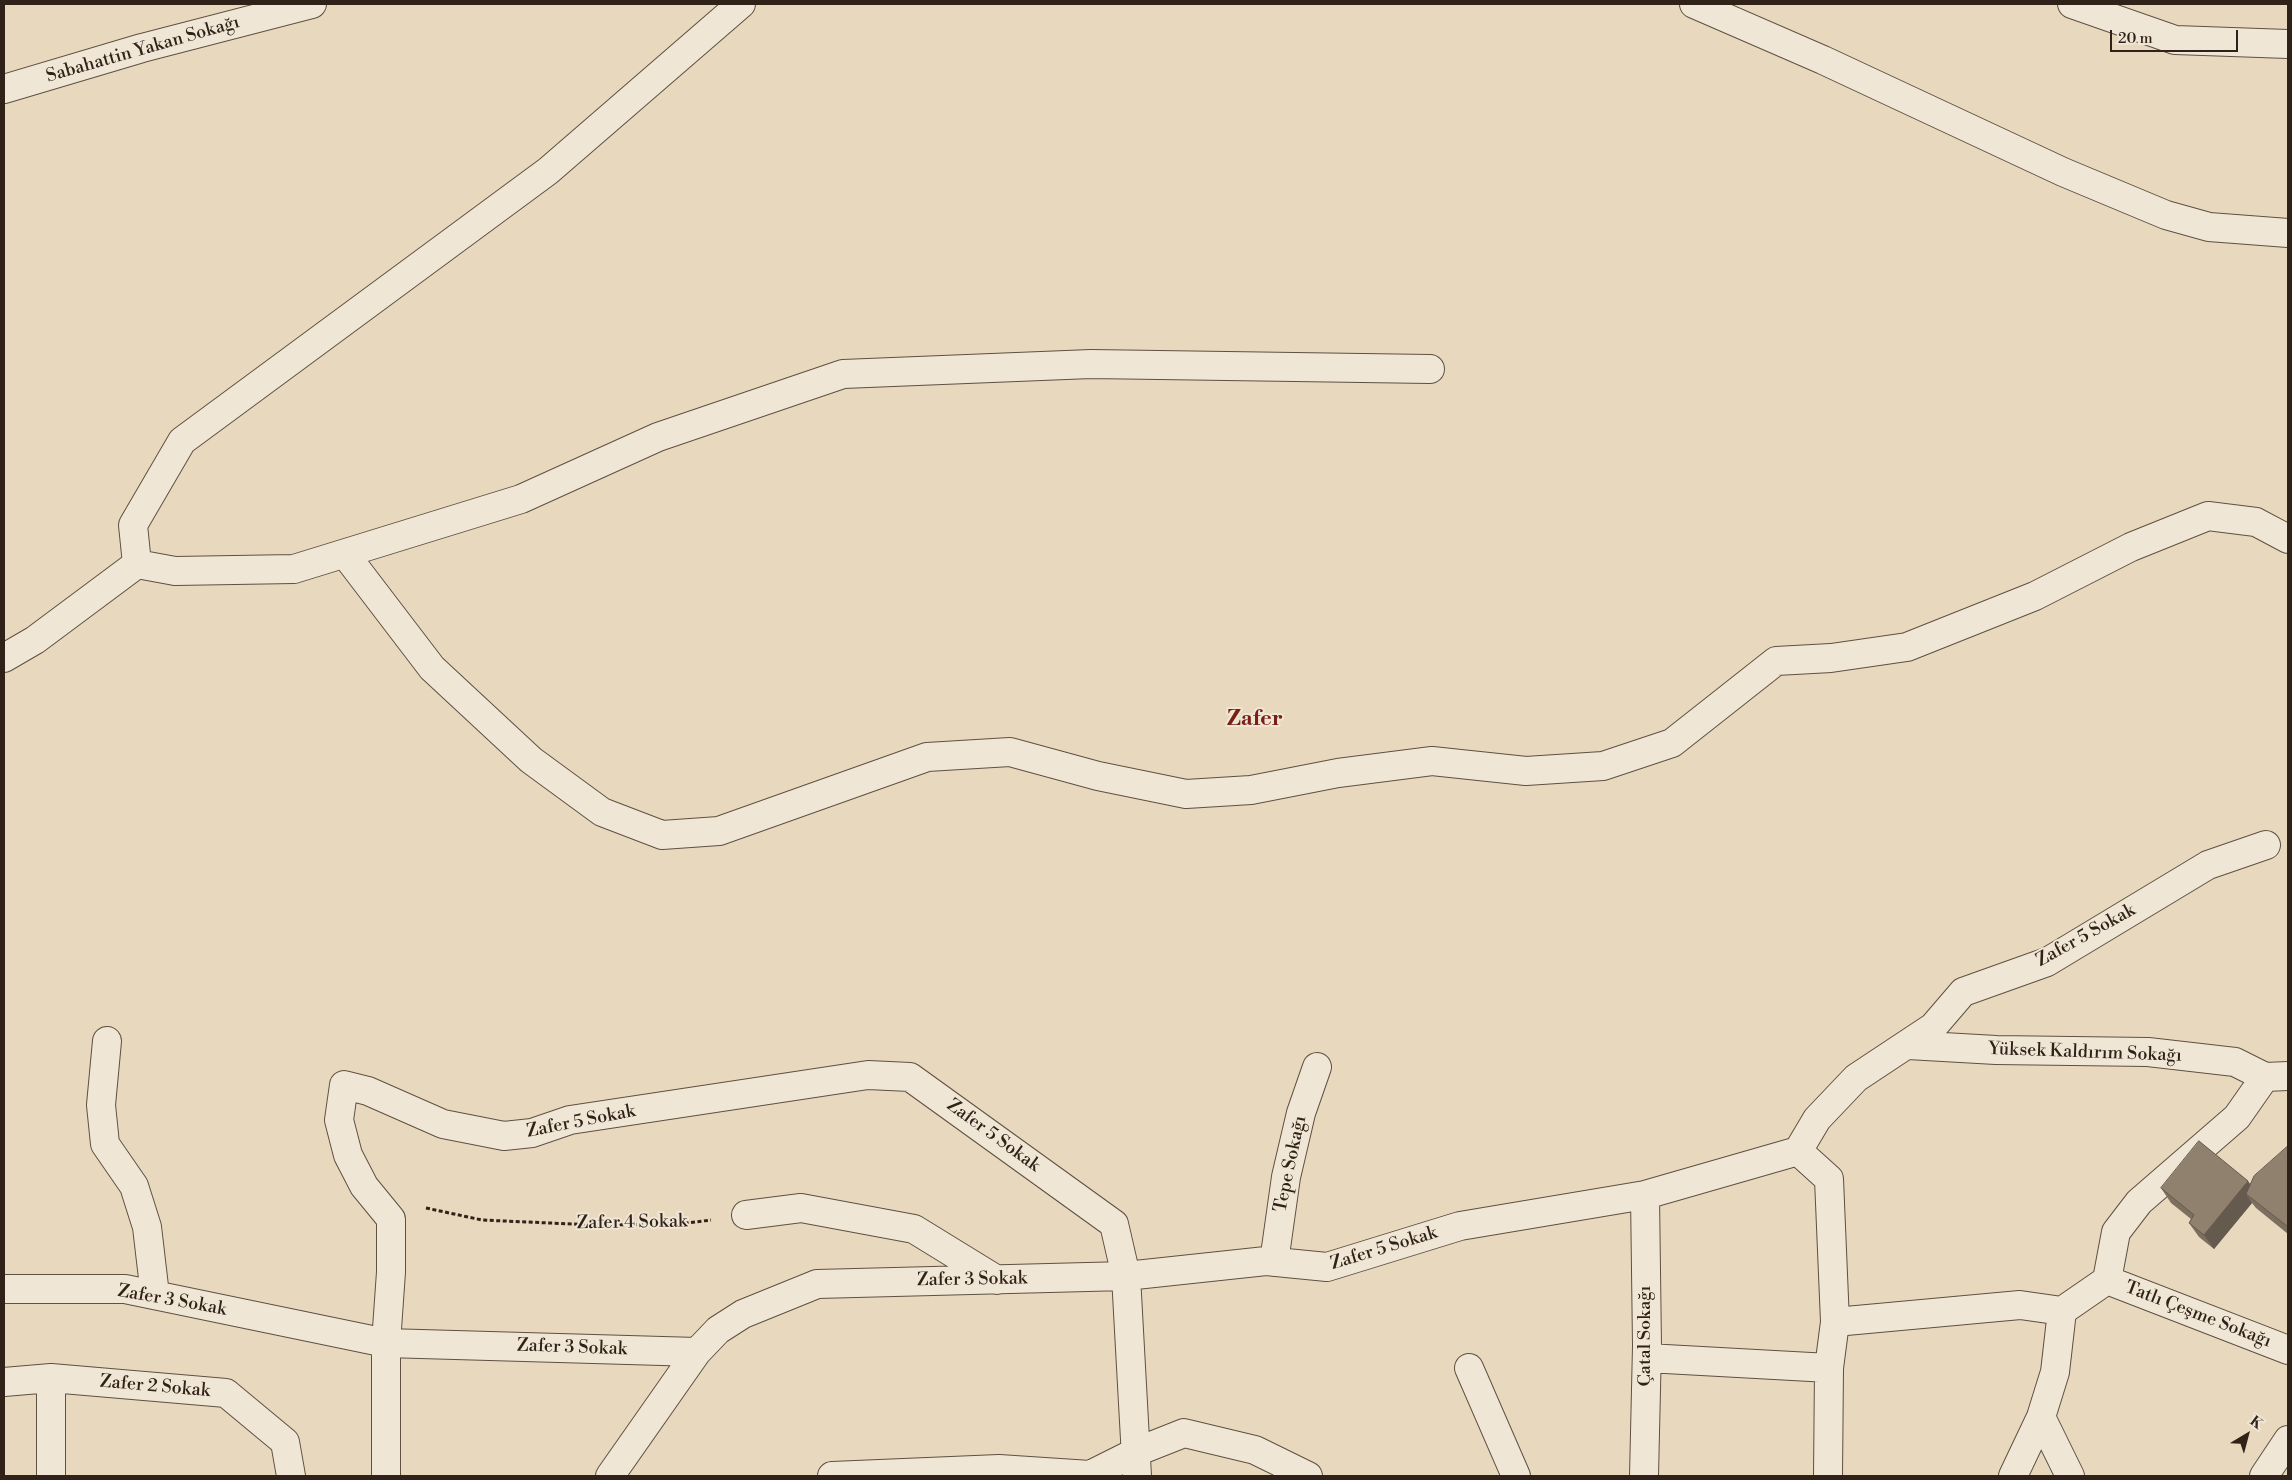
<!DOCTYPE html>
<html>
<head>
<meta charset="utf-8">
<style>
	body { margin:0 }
	#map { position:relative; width:2292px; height:1480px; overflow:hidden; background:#e8d9be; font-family:"Libre Bodoni",serif }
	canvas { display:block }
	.frame { position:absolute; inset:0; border:5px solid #302219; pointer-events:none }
	.north { position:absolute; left:2222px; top:1410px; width:50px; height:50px; -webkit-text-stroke:4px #f0e6d5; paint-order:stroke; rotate:37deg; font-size:14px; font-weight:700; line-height:20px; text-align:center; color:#302219 }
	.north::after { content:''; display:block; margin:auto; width:18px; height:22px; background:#302219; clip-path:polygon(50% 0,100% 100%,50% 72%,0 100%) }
	.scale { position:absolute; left:2110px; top:30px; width:128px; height:22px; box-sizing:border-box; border:2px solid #302219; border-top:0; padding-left:6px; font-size:15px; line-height:18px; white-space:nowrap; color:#302219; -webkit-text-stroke:4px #f0e6d5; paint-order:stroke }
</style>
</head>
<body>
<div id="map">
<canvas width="2292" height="1480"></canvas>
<div class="frame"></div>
<div class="north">K</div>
<div class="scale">20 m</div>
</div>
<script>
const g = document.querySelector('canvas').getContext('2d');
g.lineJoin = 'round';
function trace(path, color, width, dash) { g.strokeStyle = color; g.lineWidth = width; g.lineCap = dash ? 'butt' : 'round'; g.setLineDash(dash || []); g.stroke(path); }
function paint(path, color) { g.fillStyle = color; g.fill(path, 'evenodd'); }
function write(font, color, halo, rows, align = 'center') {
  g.font = font + ' "Libre Bodoni",serif'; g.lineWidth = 4; g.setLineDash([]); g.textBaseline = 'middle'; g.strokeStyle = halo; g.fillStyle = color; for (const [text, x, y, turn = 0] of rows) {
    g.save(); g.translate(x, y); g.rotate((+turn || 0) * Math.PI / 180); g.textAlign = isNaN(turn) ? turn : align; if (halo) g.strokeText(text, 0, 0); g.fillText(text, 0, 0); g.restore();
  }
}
const pedestrian = new Path2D(`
	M 1694,4 L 1823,60 L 2063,172 L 2166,215 L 2209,227 L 2288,233
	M 345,554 L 432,668 L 531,760 L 602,812 L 662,835 L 719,831 L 927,757 L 1010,752 L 1098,776 L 1186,794 L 1251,790 L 1338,773 L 1432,761 L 1526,771 L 1603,766 L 1672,743 L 1776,661 L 1831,658 L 1907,647 L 2035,596 L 2131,547 L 2208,516 L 2256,522 L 2288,539`);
const minor = new Path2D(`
	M 2072,4 L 2175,40 L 2288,44
	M 4,89 L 142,48 L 312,4
	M 137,564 L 133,525 L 182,441 L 548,171 L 741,4
	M 4,658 L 35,640 L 137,564 L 175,571 L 294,569 L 521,499 L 658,437 L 843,374 L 1091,364 L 1430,369
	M 107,1041 L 101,1105 L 105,1144 L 134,1186 L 147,1227 L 155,1295
	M 1908,1045 L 1996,1050 L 2148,1052 L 2235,1062 L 2265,1077 L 2288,1076
	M 1798,1151 L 1829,1179 L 1835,1322 L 1829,1368 L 1828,1476
	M 746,1215 L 801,1208 L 914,1229 L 997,1280
	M 1274,1262 L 1286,1177 L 1301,1113 L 1317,1067
	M 2107,1280 L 2288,1350
	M 4,1289 L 125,1289 L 386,1343 L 697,1352
	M 1835,1322 L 2020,1305 L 2062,1311
	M 1647,1358 L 1829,1368
	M 1469,1368 L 1516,1476
	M 51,1378 L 51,1476
	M 4,1382 L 51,1378 L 226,1393 L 285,1442 L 291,1476
	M 2041,1417 L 2070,1476
	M 386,1476 L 386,1343 L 391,1272 L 391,1219 L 364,1186 L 348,1155 L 339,1120 L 344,1085 L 368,1091 L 443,1124 L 504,1136 L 532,1133 L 570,1120 L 868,1075 L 910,1077 L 1114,1224 L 1126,1276 L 1137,1476
	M 610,1476 L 697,1352 L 718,1330 L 743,1314 L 817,1284 L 1126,1276 L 1266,1261 L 1327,1267 L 1460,1226 L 1645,1195 L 1798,1151 L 1817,1119 L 1856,1078 L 1933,1027 L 1963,992 L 2047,962 L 2208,865 L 2266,845
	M 832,1476 L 999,1469 L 1090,1475 L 1136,1452 L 1184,1433 L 1255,1450 L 1308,1476
	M 1644,1476 L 1647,1346 L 1645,1195
	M 2013,1476 L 2041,1417 L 2055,1372 L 2062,1311 L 2107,1280 L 2116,1232 L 2139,1202 L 2237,1117 L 2265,1077
	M 2264,1476 L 2288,1440`);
trace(pedestrian, '#5e5042', 30);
trace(minor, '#5e5042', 30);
trace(new Path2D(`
	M 426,1208 L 482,1220 L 595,1225 L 679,1224 L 711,1220`), '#302219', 3, [4, 2.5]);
trace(pedestrian, '#f0e6d5', 28);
trace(minor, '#f0e6d5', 28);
paint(new Path2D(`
	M 2288,1146 L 2288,1234 L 2256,1208 L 2252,1203 L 2214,1249 L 2199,1237 L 2189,1223 L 2191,1219 L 2171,1203 L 2161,1188 L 2250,1184 Z`), '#7c6f5f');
paint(new Path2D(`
	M 2248,1181 L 2258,1195 L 2246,1194 L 2252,1203 L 2214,1249 L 2204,1235 Z`), '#655a4e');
const building = new Path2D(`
	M 2199,1141 L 2248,1181 L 2204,1235 L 2189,1223 L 2194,1215 L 2161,1188 Z
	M 2288,1146 L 2288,1225 L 2287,1226 L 2246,1194 L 2254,1176 Z`);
paint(building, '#90816f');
trace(building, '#655a4e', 1);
write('18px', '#302219', '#f0e6d5', [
	["Sabahattin Yakan Sokağı",143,50,-16],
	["Zafer 5 Sokak",2086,936,-29],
	["Yüksek Kaldırım Sokağı",2085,1053,2],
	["Zafer 5 Sokak",581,1122,-11],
	["Zafer 5 Sokak",993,1136,36],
	["Tepe Sokağı",1291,1164,-78],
	["Zafer 4 Sokak",632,1223,-1],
	["Zafer 5 Sokak",1384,1249,-17],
	["Zafer 3 Sokak",972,1280,-1],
	["Zafer 3 Sokak",172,1301,10],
	["Tatlı Çeşme Sokağı",2198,1315,21],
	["Çatal Sokağı",1646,1336,-90],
	["Zafer 3 Sokak",572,1348,2],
	["Zafer 2 Sokak",155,1387,5]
]);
write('bold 22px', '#7a1f14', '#f0e6d5', [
	["Zafer",1255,720]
]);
</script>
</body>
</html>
